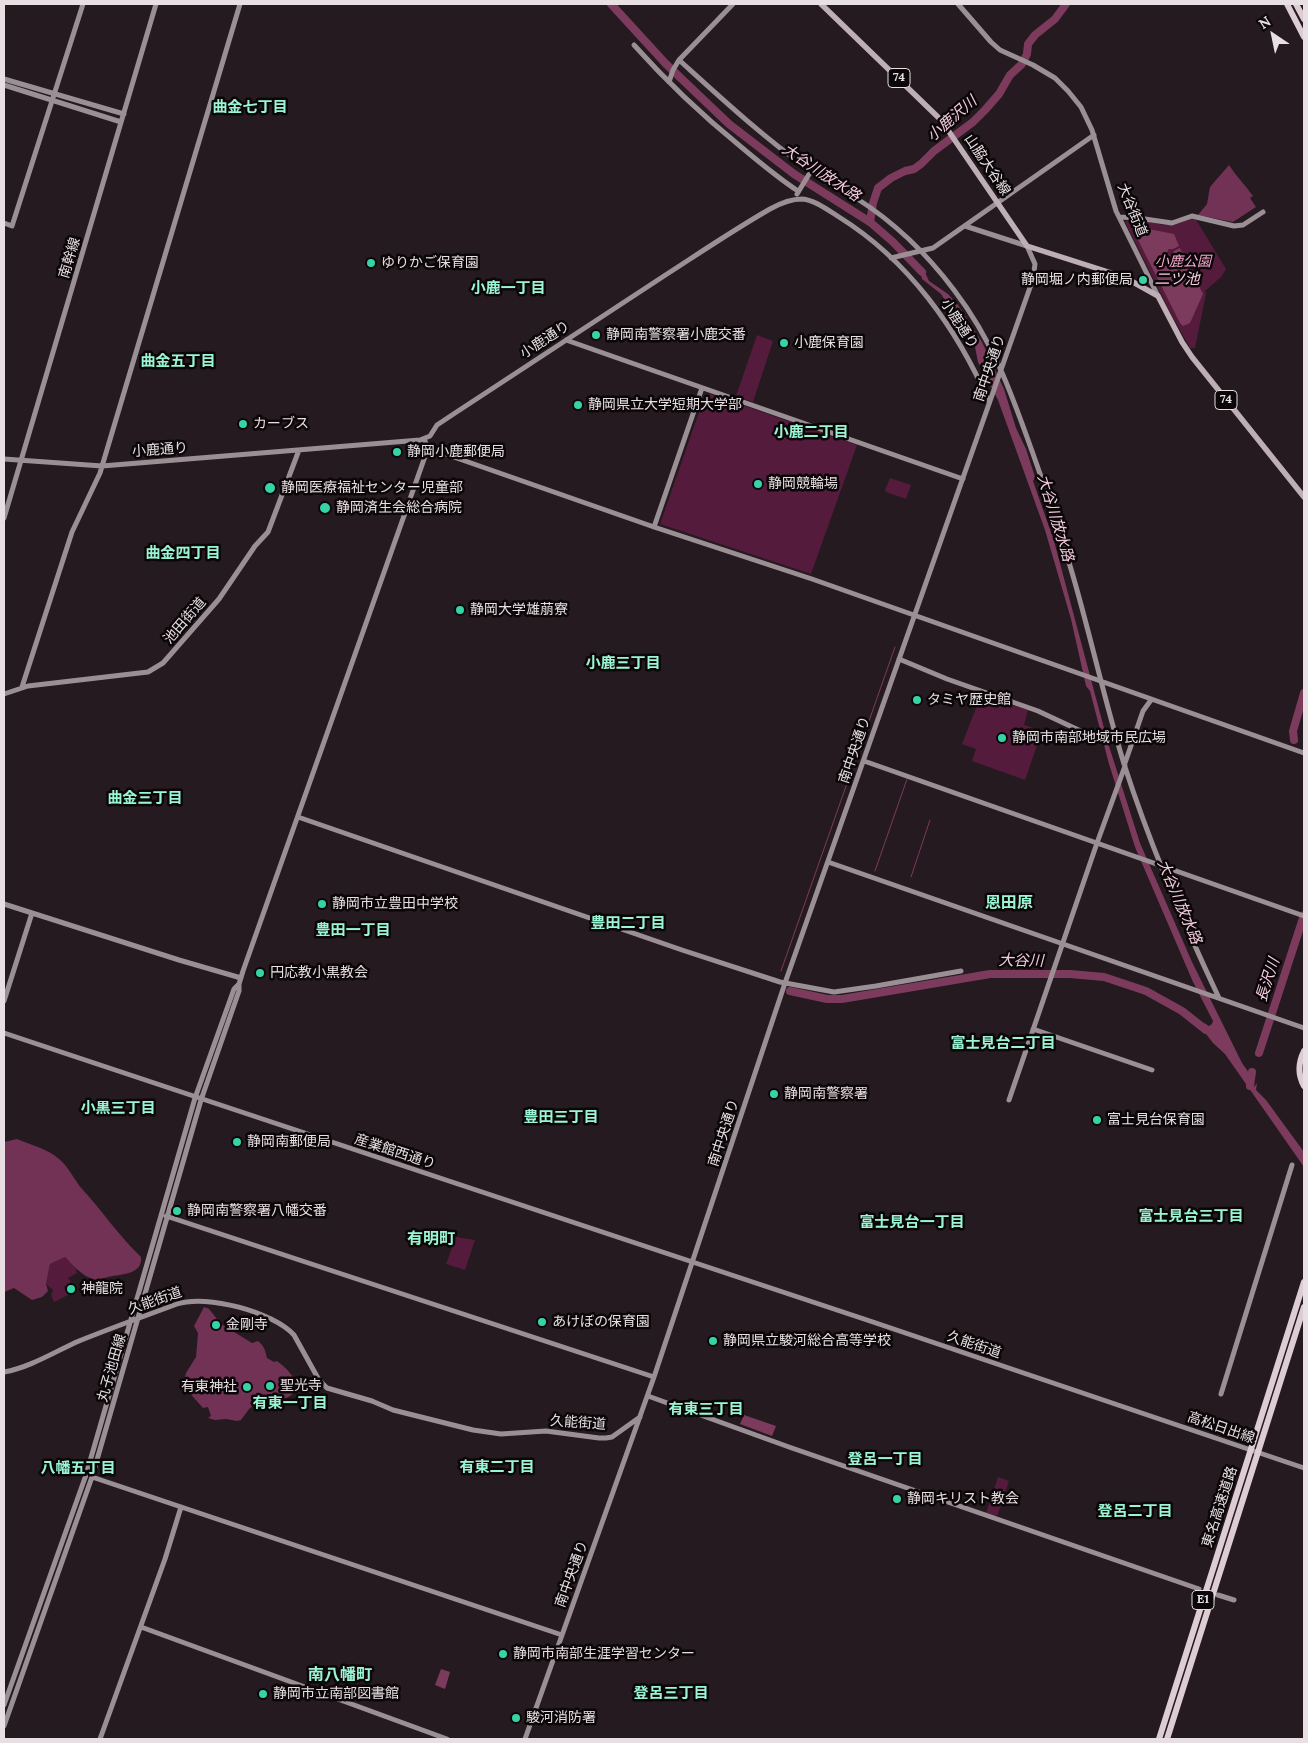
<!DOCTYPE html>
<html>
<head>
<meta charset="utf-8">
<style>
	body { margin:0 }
	#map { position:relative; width:1308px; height:1743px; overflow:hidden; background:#251a1f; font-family:Lora,serif }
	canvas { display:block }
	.frame { position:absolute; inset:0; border:5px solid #e7dfe2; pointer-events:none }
	.north { position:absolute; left:1248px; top:10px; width:50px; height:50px; -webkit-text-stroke:4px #0b0608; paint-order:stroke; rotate:326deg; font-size:14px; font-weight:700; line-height:20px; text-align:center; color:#e7dfe2 }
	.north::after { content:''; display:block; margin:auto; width:18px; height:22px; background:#e7dfe2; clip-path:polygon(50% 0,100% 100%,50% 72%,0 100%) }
</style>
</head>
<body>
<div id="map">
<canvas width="1308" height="1743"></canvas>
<div class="frame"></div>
<div class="north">N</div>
</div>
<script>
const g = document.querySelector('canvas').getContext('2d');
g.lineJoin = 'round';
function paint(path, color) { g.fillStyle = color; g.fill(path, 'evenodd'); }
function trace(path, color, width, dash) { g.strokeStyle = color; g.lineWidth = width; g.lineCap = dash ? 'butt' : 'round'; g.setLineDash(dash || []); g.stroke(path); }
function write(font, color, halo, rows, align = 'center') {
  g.font = font + ' Lora,"Noto Sans JP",serif'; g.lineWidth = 5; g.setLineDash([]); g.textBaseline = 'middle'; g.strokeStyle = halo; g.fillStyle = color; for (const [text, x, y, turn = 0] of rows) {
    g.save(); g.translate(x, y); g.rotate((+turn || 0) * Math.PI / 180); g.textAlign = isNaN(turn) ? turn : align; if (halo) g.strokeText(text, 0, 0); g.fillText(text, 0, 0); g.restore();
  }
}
paint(new Path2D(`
	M 1195,218 L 1226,269 L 1221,277 L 1205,291 L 1206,294 L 1195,348 L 1190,348 L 1170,312 L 1125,222 C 1137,215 1155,225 1168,225 C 1177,226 1186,219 1195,218 Z
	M 757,335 L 773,341 L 753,402 L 736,396 Z
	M 710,394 L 857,445 L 811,574 L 660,524 L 704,398 Z
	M 890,478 L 911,485 L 906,499 L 886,492 L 885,490 Z
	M 981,695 L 1028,710 L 1024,725 L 1042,731 L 1025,780 L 972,761 L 976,749 L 962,744 Z
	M 456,1237 L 475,1240 L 465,1270 L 446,1264 Z
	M 65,1257 L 75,1266 L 77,1273 L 68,1278 L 71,1282 L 64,1287 L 68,1295 L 54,1302 L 51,1295 L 53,1290 L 46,1284 L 50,1264 Z
	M 998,1477 L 1009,1481 L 997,1516 L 986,1513 Z`), '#551b3c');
paint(new Path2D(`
	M 1229,165 C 1236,176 1245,185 1253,196 L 1250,198 L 1256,207 L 1233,222 L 1198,215 L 1207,204 L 1210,187 Z
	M 17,1139 C 29,1144 50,1150 59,1159 C 69,1167 74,1180 83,1190 C 103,1212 119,1236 141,1257 C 143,1275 120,1274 108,1277 C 103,1278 98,1281 93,1279 C 82,1276 73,1265 65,1257 L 50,1264 L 46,1284 L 48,1291 L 42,1297 L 32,1300 L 14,1288 L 4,1292 L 4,1142 Z
	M 204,1307 L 209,1309 L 221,1324 L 252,1343 L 258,1341 C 265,1347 265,1350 267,1358 L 274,1362 L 277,1361 C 287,1368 293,1376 299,1386 L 297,1390 L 290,1396 L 280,1401 L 255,1404 L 249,1409 L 241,1420 L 237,1421 L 226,1419 L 215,1420 L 208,1418 L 211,1416 L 208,1407 L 203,1408 L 186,1389 L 184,1381 L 186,1373 L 196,1357 L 198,1333 L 194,1326 Z`), '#723255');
paint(new Path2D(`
	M 1133,226 L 1174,234 L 1179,246 L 1173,249 L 1169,249 L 1167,252 L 1169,255 L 1173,255 L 1174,251 L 1180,248 L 1203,294 L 1190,323 L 1183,326 L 1180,323 L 1132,228 Z
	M 916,264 L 924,270 L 929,281 L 948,294 L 958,305 L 982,342 L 1004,389 L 1016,428 L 1026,449 L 1035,477 L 1033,481 L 1054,541 L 1108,743 L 1140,843 L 1192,962 L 1242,1063 L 1249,1073 L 1247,1081 L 1254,1087 L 1257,1083 L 1256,1090 L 1266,1100 L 1304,1152 L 1304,1167 L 1225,1054 L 1213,1043 L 1196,1021 L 1199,1023 L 1204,1023 L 1209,1026 L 1212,1024 L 1213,1021 L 1193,982 L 1135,847 L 1109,764 L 1090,691 L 1086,686 L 1071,619 L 1045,530 L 998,400 L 978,362 L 975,347 L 941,294 L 922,279 L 920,270 Z
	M 744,1415 L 776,1426 L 772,1436 L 740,1424 Z
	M 441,1669 L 450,1672 L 445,1689 L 435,1685 Z`), '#7c3b5d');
trace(new Path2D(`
	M 875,871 L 907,779
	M 911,877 L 930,820
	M 781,971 L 895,647`), '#7c3b5d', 1);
trace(new Path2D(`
	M 611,4 L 666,64 L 729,124 L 794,174 L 870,222 L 893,242 L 922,272
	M 870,222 L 873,203 L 878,188 L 891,178 L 905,171 L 914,169 L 921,164 L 934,151 L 973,122 L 985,110 L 999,94 L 1010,75 L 1022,64 L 1027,54 L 1028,44 L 1035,35 L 1055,19 L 1066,4
	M 1294,740 L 1293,731 L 1304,693
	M 790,991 L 827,999 L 842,999 L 990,974 L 1070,974 L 1104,977 L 1146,991 L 1182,1011 L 1206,1030
	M 1259,1053 L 1304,915
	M 1250,1086 L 1252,1072`), '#7c3b5d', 8);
trace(new Path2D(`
	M 958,4 L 991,42 L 1000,50 L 1033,65 L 1055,78 L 1068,91 L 1081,107 L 1092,130 L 1116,211 L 1158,296
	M 634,45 C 667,82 702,115 740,146 C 759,162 778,178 798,191
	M 679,60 C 721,98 762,136 808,169 C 823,180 840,188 856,198 C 894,222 927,254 954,290 C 993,341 1011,392 1032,451 C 1046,490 1059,529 1071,569 C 1090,633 1104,699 1124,764 C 1150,845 1183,922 1219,998
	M 4,79 L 124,114
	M 669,82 L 673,70 L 679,60 L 733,4
	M 4,85 L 121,122
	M 797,194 L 811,171
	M 1119,217 L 1138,218 L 1172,223 L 1192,216 L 1234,226 L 1243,225 L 1263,212
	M 4,223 L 12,226 L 83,4
	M 891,258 L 933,248 L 1094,135
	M 566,340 L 963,479
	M 428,448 L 654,527 L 812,579 L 1304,753
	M 4,459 L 102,466 L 420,440 L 430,436 L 437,425 L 452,415 C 524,368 595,321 667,274 C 701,252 735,229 770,209 C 779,204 791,199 802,199 C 815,200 828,210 839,217 C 908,260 957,328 989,402
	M 4,518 L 156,4
	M 654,527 L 702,388
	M 899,659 L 947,679 L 1038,711 L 1085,733 L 1093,734
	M 22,687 L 72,532 L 100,473 L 240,4
	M 4,694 L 28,686 L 148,672 L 163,663 L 219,599 L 255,546 L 268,532 L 299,450
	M 864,761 L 1304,916
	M 1125,763 L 1143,711 L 1151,700
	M 298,817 L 682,950 L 780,982 L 834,992 L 876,986 L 961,971
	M 828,862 L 1304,1028
	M 4,904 L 179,960 L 241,978
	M 4,1001 L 32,913
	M 1033,1029 L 1152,1070
	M 4,1033 L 873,1322 L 1304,1468
	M 1009,1100 L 1097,843 L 1125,766
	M 166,1216 L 654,1377
	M 4,1372 C 31,1367 54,1352 79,1341 C 111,1328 145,1316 177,1304 C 207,1294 273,1312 294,1335 L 319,1380 L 327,1388 L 372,1401 L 393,1410 L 473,1430 L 501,1434 L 546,1431 L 599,1438 L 606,1438 L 612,1437 L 640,1417
	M 1221,1394 L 1292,1165
	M 648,1396 L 789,1447 L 1199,1589
	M 92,1477 L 562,1635
	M 1218,1595 L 1234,1600
	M 141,1627 L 447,1739
	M 4,1705 L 86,1475 L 195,1098 L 234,989 L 239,984
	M 4,1726 L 92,1477 L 201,1100 L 239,991 L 239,984 L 243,971 L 428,448 L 424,439
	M 100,1739 L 165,1559 L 181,1507
	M 525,1739 L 654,1377 L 785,983 L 1033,279 L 1035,264 L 1027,246 L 965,226`), '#9a8f94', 5);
trace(new Path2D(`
	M 821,4 L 941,120 L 1027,246 L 1124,277 L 1158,296 L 1182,342 L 1192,357 L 1304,497`), '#bdafb5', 5.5);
trace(new Path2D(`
	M 1287,4 L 1304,37
	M 1296,4 L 1304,19
	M 1304,1051 C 1298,1063 1298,1075 1304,1086
	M 1159,1739 L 1304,1282
	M 1167,1739 L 1304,1307`), '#ddccd4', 6);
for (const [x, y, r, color] of [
	[371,263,5,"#35d4a7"],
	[1143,280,5,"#35d4a7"],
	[596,335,5,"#35d4a7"],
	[784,343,5,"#35d4a7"],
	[578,405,5,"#35d4a7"],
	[243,424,5,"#35d4a7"],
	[397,452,5,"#35d4a7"],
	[758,484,5,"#35d4a7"],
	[270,488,6,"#35d4a7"],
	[325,508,6,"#35d4a7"],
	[460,610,5,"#35d4a7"],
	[917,700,5,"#35d4a7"],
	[1002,738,5,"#35d4a7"],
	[322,904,5,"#35d4a7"],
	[260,973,5,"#35d4a7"],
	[774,1094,5,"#35d4a7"],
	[1097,1120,5,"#35d4a7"],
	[237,1142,5,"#35d4a7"],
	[177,1211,5,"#35d4a7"],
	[71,1289,5,"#35d4a7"],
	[542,1322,5,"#35d4a7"],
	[216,1325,5,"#35d4a7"],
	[713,1341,5,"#35d4a7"],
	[270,1386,5,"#35d4a7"],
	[247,1387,5,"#35d4a7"],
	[897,1499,5,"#35d4a7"],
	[503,1654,5,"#35d4a7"],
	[263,1694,5,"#35d4a7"],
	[516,1718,5,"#35d4a7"]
]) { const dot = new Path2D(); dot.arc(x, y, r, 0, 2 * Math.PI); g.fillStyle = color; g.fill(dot); trace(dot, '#0b0608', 2); }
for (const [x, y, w] of [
	[899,78,22],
	[1226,400,22],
	[1203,1600,22]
]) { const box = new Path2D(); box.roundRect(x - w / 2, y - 9.5, w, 19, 4); g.fillStyle = '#0b0608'; g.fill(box); trace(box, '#e7dfe2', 1); }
write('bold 12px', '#e7dfe2', null, [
	["74",899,78],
	["74",1226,400],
	["E1",1203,1600]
]);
write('14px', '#e7dfe2', '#0b0608', [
	["山脇大谷線",987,165,56],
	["大谷街道",1132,210,68],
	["南幹線",70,258,-73],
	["小鹿通り",959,324,57],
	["小鹿通り",545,340,-33],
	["南中央通り",990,368,-71],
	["小鹿通り",160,450,-4],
	["池田街道",185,621,-49],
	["南中央通り",855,750,-71],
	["南中央通り",724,1133,-72],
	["産業館西通り",395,1152,18],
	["久能街道",155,1301,-19],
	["久能街道",974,1345,19],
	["丸子池田線",112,1368,-74],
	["久能街道",578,1423,4],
	["高松日出線",1221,1428,19],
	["東名高速道路",1220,1507,-72],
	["南中央通り",572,1574,-70]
]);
write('italic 14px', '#f6a8ce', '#0b0608', [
	["小鹿公園",1183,262]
]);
write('14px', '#e7dfe2', '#0b0608', [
	["ゆりかご保育園",381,263],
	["静岡堀ノ内郵便局",1133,280,"right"],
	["静岡南警察署小鹿交番",606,335],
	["小鹿保育園",794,343],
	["静岡県立大学短期大学部",588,405],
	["カーブス",253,424],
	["静岡小鹿郵便局",407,452],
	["静岡競輪場",768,484],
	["静岡医療福祉センター児童部",281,488],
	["静岡済生会総合病院",336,508],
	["静岡大学雄萠寮",470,610],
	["タミヤ歴史館",927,700],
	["静岡市南部地域市民広場",1012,738],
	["静岡市立豊田中学校",332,904],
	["円応教小黒教会",270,973],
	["静岡南警察署",784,1094],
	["富士見台保育園",1107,1120],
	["静岡南郵便局",247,1142],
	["静岡南警察署八幡交番",187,1211],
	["神龍院",81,1289],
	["あけぼの保育園",552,1322],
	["金剛寺",226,1325],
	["静岡県立駿河総合高等学校",723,1341],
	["聖光寺",280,1386],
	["有東神社",237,1387,"right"],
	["静岡キリスト教会",907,1499],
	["静岡市南部生涯学習センター",513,1654],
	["静岡市立南部図書館",273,1694],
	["駿河消防署",526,1718]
], 'left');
write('bold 15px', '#99f5d3', '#0b0608', [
	["曲金七丁目",250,108],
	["小鹿一丁目",508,289],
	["曲金五丁目",178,362],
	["小鹿二丁目",811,433],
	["曲金四丁目",183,554],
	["小鹿三丁目",623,664],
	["曲金三丁目",145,799],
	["豊田二丁目",628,924],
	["豊田一丁目",353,931],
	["富士見台二丁目",1003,1044],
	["小黒三丁目",118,1109],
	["豊田三丁目",561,1118],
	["富士見台三丁目",1191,1217],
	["富士見台一丁目",912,1223],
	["有東一丁目",290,1404],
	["有東三丁目",706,1410],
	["登呂一丁目",885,1460],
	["有東二丁目",497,1468],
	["八幡五丁目",78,1469],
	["登呂二丁目",1135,1512],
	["登呂三丁目",671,1694]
]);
write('italic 15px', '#f4ccde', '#0b0608', [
	["小鹿沢川",952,119,-41],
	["大谷川放水路",821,173,34],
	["二ツ池",1177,280],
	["大谷川放水路",1055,518,73],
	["大谷川放水路",1179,902,67],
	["大谷川",1021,961,1],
	["長沢川",1268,980,-72]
]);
write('bold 16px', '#99f5d3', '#0b0608', [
	["恩田原",1009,903],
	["有明町",431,1239],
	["南八幡町",340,1675]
]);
</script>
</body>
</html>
